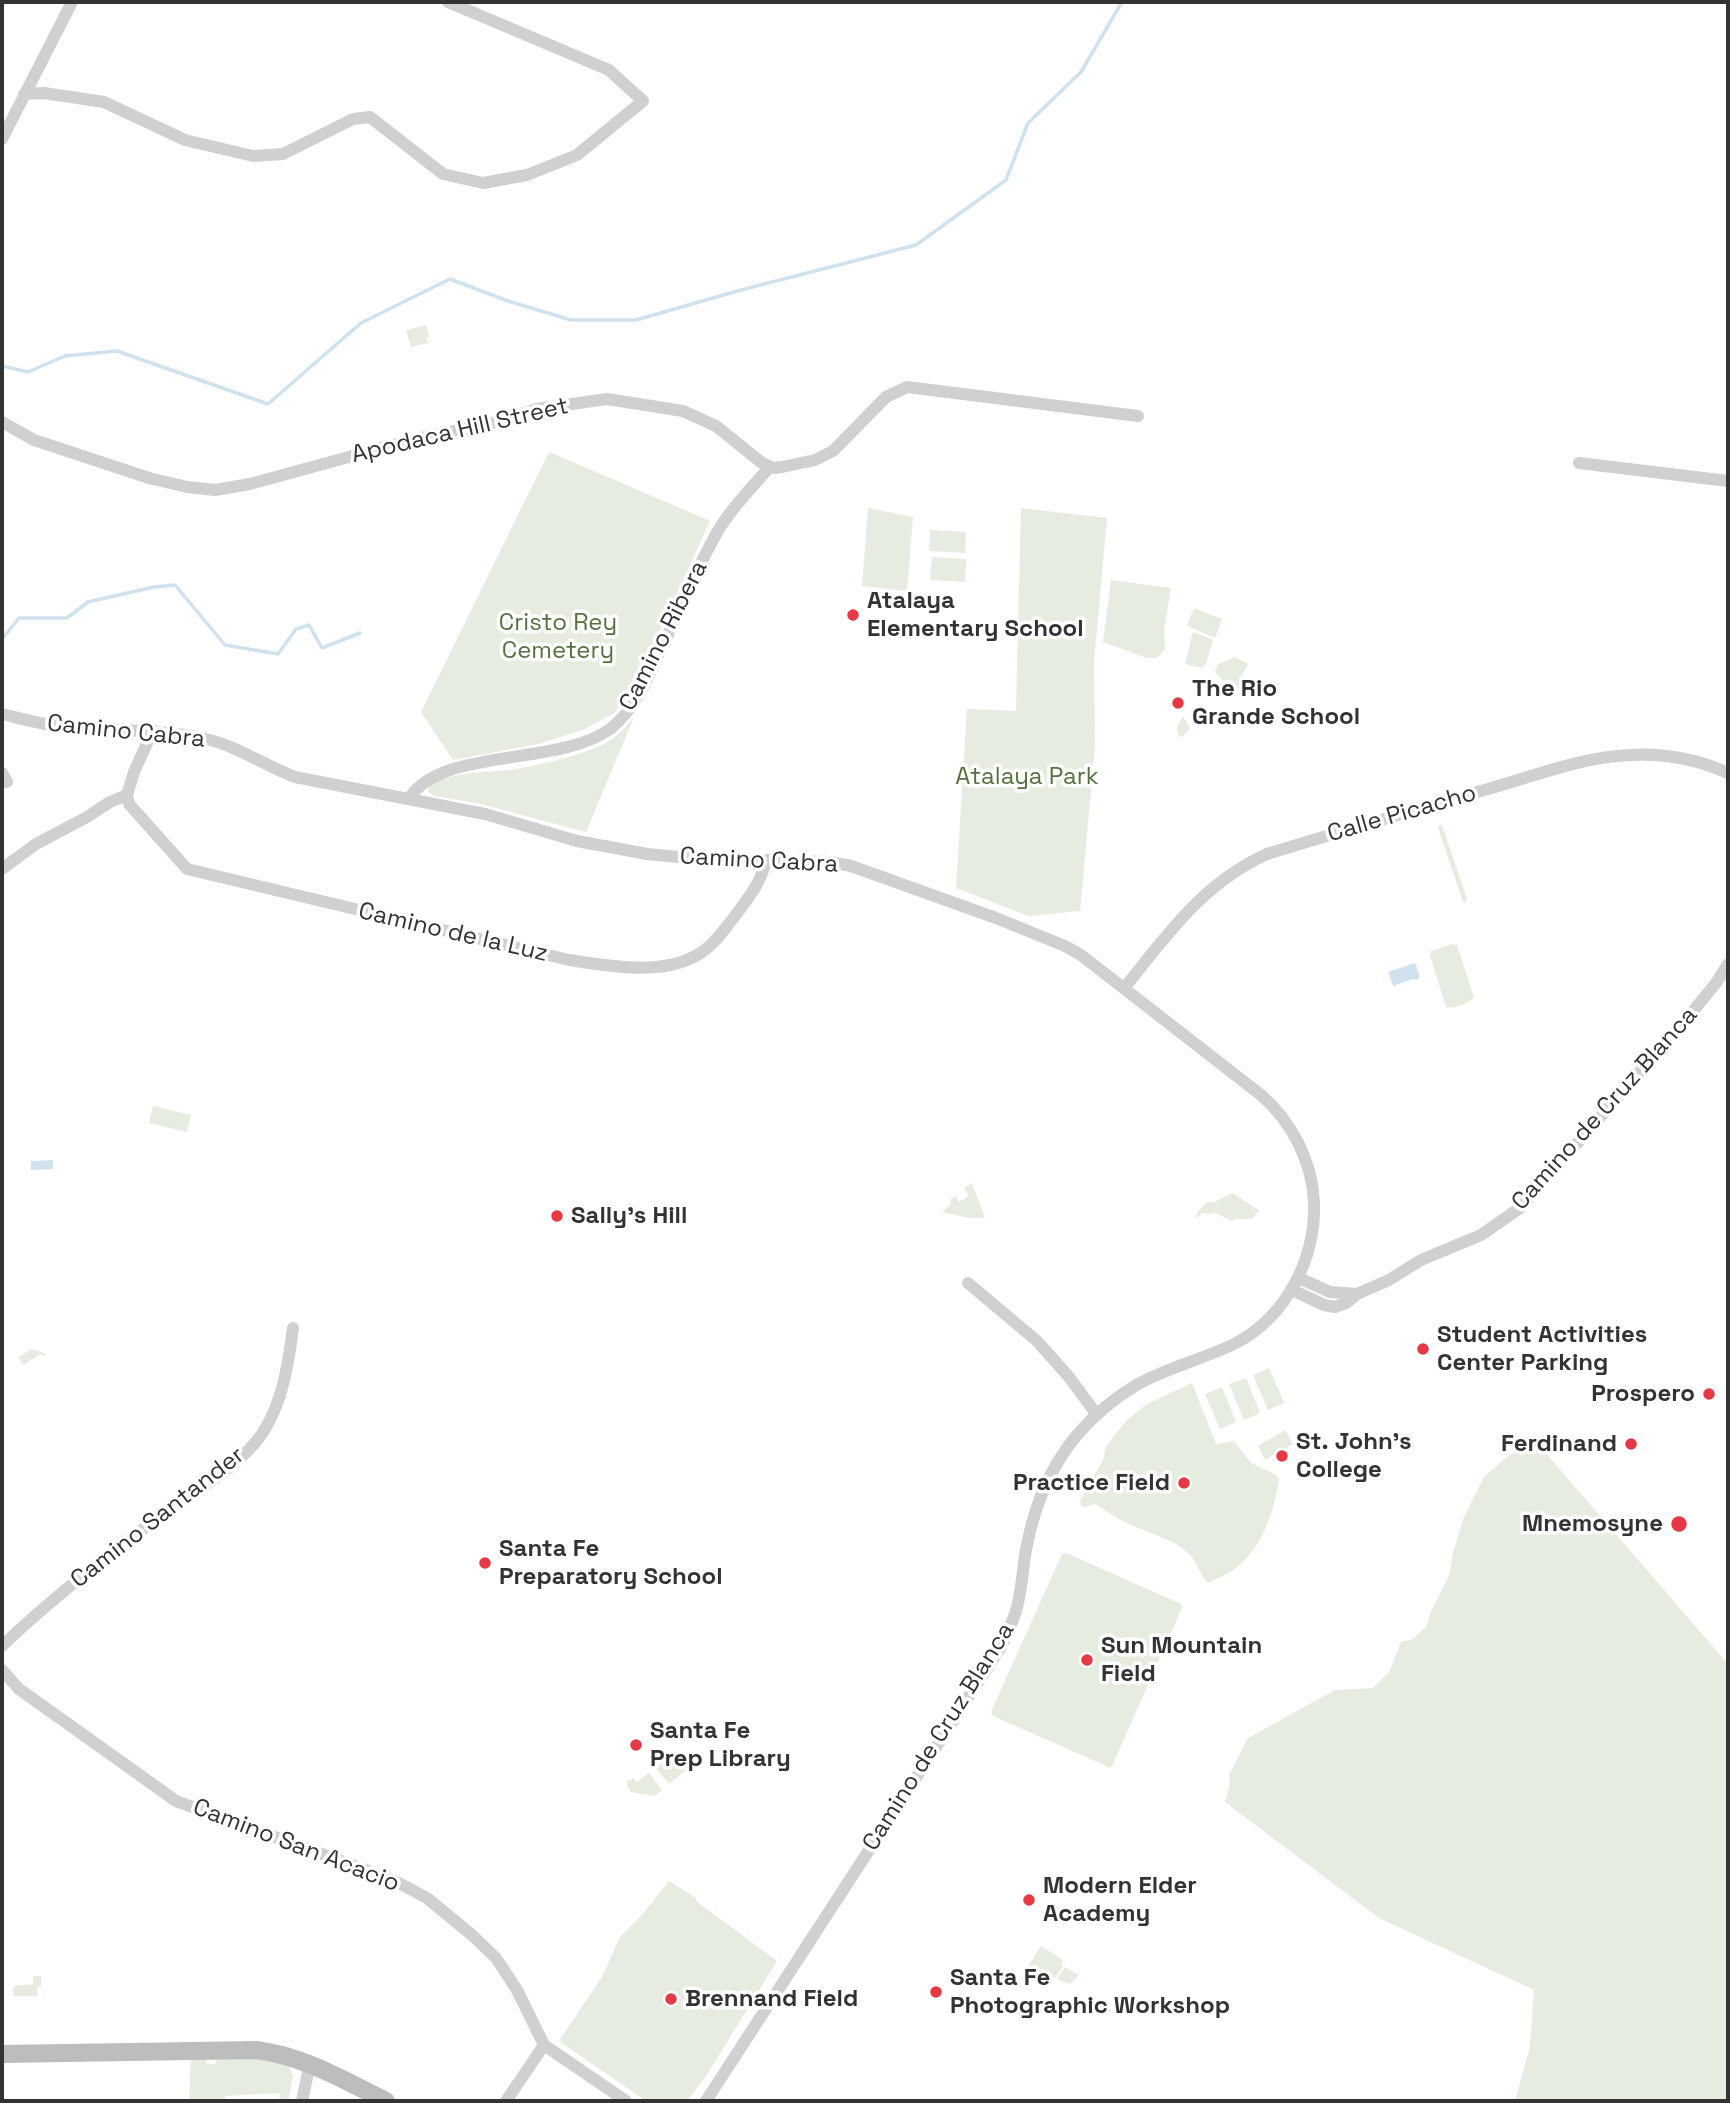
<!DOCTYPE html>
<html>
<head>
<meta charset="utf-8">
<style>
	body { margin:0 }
	#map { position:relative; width:1730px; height:2103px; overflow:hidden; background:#fff; font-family:"Space Grotesk",sans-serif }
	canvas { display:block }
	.frame { position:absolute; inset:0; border:4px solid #333; pointer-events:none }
</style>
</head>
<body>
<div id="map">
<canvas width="1730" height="2103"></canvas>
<div class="frame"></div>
</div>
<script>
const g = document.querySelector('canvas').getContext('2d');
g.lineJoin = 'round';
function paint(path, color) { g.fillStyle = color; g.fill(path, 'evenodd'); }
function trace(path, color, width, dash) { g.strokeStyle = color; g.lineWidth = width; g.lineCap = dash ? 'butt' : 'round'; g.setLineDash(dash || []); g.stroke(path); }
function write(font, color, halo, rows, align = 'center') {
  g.font = font + ' "Space Grotesk",sans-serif'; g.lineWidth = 7; g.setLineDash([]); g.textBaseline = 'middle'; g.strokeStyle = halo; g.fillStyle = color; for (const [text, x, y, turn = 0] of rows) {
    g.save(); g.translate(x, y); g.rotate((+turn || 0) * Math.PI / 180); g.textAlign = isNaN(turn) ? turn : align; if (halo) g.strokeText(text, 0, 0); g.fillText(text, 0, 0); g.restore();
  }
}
paint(new Path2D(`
	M 426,325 L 429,337 L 426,338 L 428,343 L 411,347 L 406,330 Z
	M 549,452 L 710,521 L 635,685 L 614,713 L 585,729 L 538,744 L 453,760 L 421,712 Z
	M 868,508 L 913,517 L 907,591 L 862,586 Z
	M 1021,508 L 1107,518 L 1094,661 L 1095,746 L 1080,911 L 1029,916 L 956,888 L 967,709 L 1016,711 Z
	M 930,530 L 966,532 L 965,553 L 929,551 Z
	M 932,557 L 966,559 L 965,582 L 930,580 Z
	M 1111,580 L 1171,588 L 1164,630 L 1165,649 L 1157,658 L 1147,658 L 1103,642 Z
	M 1194,608 L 1222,619 L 1215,638 L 1187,626 Z
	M 1193,632 L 1213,640 L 1206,664 L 1202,668 L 1185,664 Z
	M 1235,657 L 1248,664 L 1241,677 L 1241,686 L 1233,689 L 1229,680 L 1223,681 L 1215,672 L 1218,664 Z
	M 1183,716 L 1190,729 L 1182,737 L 1179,736 L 1177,728 Z
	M 634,717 L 586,832 L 481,804 L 435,796 L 428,792 L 429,785 C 454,772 480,773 508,770 C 536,766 595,754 616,736 C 623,731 628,723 634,717 Z
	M 1440,825 L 1442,825 L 1467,899 L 1465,903 L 1463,902 L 1438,828 Z
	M 1453,944 L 1457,945 L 1474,997 C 1470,1003 1454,1009 1446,1007 L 1430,955 L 1431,951 Z
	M 153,1106 L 191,1115 L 187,1132 L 149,1123 Z
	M 972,1183 L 985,1218 L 969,1218 L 942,1212 L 951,1204 L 950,1200 L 956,1196 L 959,1202 L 969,1196 L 964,1188 Z
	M 1232,1193 L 1259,1210 L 1252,1219 L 1236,1219 L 1231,1221 L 1214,1212 L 1213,1214 L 1202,1213 L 1196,1219 L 1198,1211 L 1208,1202 L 1215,1202 Z
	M 32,1349 L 47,1354 L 43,1356 L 41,1354 L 23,1365 L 18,1357 Z
	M 1269,1368 L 1284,1403 L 1268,1410 L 1253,1375 Z
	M 1246,1378 L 1260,1413 L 1244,1420 L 1229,1384 Z
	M 1192,1383 L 1216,1444 L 1234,1441 L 1251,1463 L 1276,1475 L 1279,1479 C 1274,1510 1263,1547 1237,1567 C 1229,1574 1218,1578 1208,1583 C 1199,1573 1198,1564 1191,1556 C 1175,1539 1148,1533 1127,1523 C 1116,1518 1106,1510 1094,1504 L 1085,1507 L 1081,1506 L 1080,1501 L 1103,1460 L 1106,1446 L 1127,1420 L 1147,1404 Z
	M 1222,1387 L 1236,1422 L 1220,1429 L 1205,1394 Z
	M 1285,1430 L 1293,1444 L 1265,1460 L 1258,1446 Z
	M 1537,1443 L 1728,1664 L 1728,2101 L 1515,2101 L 1530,2047 L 1534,1990 L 1379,1918 L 1225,1802 L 1230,1784 L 1229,1775 L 1248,1738 L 1335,1690 L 1373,1688 L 1389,1672 L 1401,1642 L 1413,1639 L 1427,1626 L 1430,1614 L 1449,1576 L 1453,1552 L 1464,1517 L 1484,1477 L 1509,1455 Z
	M 1066,1553 L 1181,1604 L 1182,1608 L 1111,1768 L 993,1716 L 991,1712 L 1062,1554 Z
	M 679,1753 L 687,1757 L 688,1768 L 669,1784 L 656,1768 L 673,1754 Z
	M 649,1773 L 662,1790 L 654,1796 L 631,1792 L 627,1785 L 628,1779 L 630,1781 L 633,1778 L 637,1782 Z
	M 669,1881 L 696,1898 L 696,1901 L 777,1961 L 706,2076 L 687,2101 L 646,2101 L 559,2041 L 602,1977 L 620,1937 L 642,1915 Z
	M 1041,1946 L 1063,1960 L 1061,1964 L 1063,1966 L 1055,1978 L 1027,1968 Z
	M 1065,1967 L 1077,1974 L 1078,1972 L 1079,1975 L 1070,1984 L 1057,1979 Z
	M 33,1976 L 41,1976 L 41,1986 L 37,1987 L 37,1996 L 13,1996 L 13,1989 L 15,1986 L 33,1984 Z
	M 217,2057 L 278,2058 L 288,2065 L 293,2076 L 288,2101 L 280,2101 L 279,2093 L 225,2096 L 225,2101 L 189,2101 L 191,2059 L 206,2059 L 207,2064 L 215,2064 Z`), '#e6ecdf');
paint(new Path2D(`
	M 1415,963 L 1420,977 L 1417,980 L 1413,979 L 1393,986 L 1388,972 Z
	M 53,1160 L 53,1169 L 31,1170 L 31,1161 Z`), '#cfe2ee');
trace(new Path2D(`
	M 2,366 L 28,372 L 65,356 L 117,351 L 268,404 L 361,323 L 450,279 L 508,301 L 571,320 L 636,320 L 741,290 L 916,245 L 1006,180 L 1028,123 L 1081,72 L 1122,2
	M 2,639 L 19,618 L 67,618 L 88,602 L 154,587 L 175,585 L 225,645 L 278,654 L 296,629 L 309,625 L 322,648 L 360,633`), '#cfe2ee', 3.5);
trace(new Path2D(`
	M 24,94 L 44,93 L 104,102 L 185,140 L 253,156 L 283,154 L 353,119 L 370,117 L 443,174 L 483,183 L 527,175 L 577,155 L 643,101 L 609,70 L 448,2
	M 2,139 L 72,2
	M 2,422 L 34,440 L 149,478 L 187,487 L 215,490 L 250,484 L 411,440 L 496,422 L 537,409 L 607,399 L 683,411 L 716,426 L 762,463 L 774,468 L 782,467 L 815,460 L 833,451 L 886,397 L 907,387 L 1138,416
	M 1579,463 L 1728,481
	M 2,714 C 23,719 44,725 65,727 C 113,732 158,728 206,739 C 238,746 265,766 295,777 L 485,814 L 577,841 L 647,854 L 689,858 L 830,862 L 851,866 L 996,918 L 1065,946 L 1081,955 L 1261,1095 C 1292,1122 1312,1161 1314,1202 C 1316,1258 1287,1316 1236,1343 C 1204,1359 1169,1367 1138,1384 C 1116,1397 1094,1415 1077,1435 C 1052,1465 1036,1502 1028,1540 C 1023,1560 1023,1582 1018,1603 C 1015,1618 1008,1632 1001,1647 L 706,2101
	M 2,773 L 7,782
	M 127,795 L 129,804 L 187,869 L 569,960 C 610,966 666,977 702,952 C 716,943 725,928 735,916 C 749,897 761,883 766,860
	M 409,799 C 440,747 558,767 610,729 C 636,709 648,677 661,649 C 680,609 697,567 719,529 C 733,506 753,486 770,467
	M 2,869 L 36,844 L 87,817 L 110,802 L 127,795 L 134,772 L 153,730
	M 1125,987 C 1168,934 1203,883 1267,854 C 1341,831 1415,810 1488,789 C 1534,776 1582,757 1629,755 C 1664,753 1697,759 1728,773
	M 1299,1278 L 1330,1292 L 1357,1294
	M 968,1283 L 1037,1341 L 1069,1377 L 1097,1415
	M 1292,1290 L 1324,1305 L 1335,1307 L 1346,1303 L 1357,1294 L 1389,1280 L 1421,1260 L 1481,1235 L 1520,1208 L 1689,1016 L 1716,983 L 1728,964
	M 2,1646 C 49,1601 101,1560 154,1521 C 186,1498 229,1473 255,1443 C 281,1412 288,1367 293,1328
	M 2,1670 L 19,1689 L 176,1801 L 393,1880 L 427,1898 L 472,1935 L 496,1958 L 517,1990 L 544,2045 L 626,2101
	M 302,2101 L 310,2063
	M 506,2101 L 544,2045`), '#d0d0d0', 12);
trace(new Path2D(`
	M 2,2054 L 256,2050 C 304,2056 343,2080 386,2101`), '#bdbdbd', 18);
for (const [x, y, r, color] of [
	[853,615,7,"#e63946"],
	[1178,703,7,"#e63946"],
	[557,1216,7,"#e63946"],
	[1423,1349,7,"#e63946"],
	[1709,1394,7,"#e63946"],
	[1631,1444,7,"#e63946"],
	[1282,1456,7,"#e63946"],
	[1184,1483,7,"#e63946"],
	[1679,1524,9,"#e63946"],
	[485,1563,7,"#e63946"],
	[1087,1660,7,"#e63946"],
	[636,1745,7,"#e63946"],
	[1029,1900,7,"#e63946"],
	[936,1992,7,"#e63946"],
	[671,1999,7,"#e63946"]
]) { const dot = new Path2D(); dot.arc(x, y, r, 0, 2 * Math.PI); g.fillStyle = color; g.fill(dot); trace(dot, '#fff', 2.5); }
write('24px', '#333', '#fff', [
	["Apodaca Hill Street",460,431,-13],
	["Camino Ribera",664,636,-63],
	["Camino Cabra",126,732,6],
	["Calle Picacho",1402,814,-16],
	["Camino Cabra",759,861,3],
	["Camino de la Luz",453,933,13],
	["Camino de Cruz Blanca",1605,1109,-48],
	["Camino Santander",158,1518,-38],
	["Camino de Cruz Blanca",939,1737,-58],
	["Camino San Acacio",296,1846,21]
]);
write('bold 24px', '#333', '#fff', [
	["Atalaya",867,601],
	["Elementary School",867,629],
	["The Rio",1192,689],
	["Grande School",1192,717],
	["Sally's Hill",571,1216],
	["Student Activities",1437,1335],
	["Center Parking",1437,1363],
	["Prospero",1695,1394,"right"],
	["St. John's",1296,1442],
	["College",1296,1470],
	["Ferdinand",1617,1444,"right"],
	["Practice Field",1170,1483,"right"],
	["Mnemosyne",1663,1524,"right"],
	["Santa Fe",499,1549],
	["Preparatory School",499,1577],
	["Sun Mountain",1101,1646],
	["Field",1101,1674],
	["Santa Fe",650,1731],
	["Prep Library",650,1759],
	["Modern Elder",1043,1886],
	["Academy",1043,1914],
	["Santa Fe",950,1978],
	["Photographic Workshop",950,2006],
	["Brennand Field",685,1999]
], 'left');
write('24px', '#56703f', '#fff', [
	["Cristo Rey",558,623],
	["Cemetery",558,651],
	["Atalaya Park",1027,777]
]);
</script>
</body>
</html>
